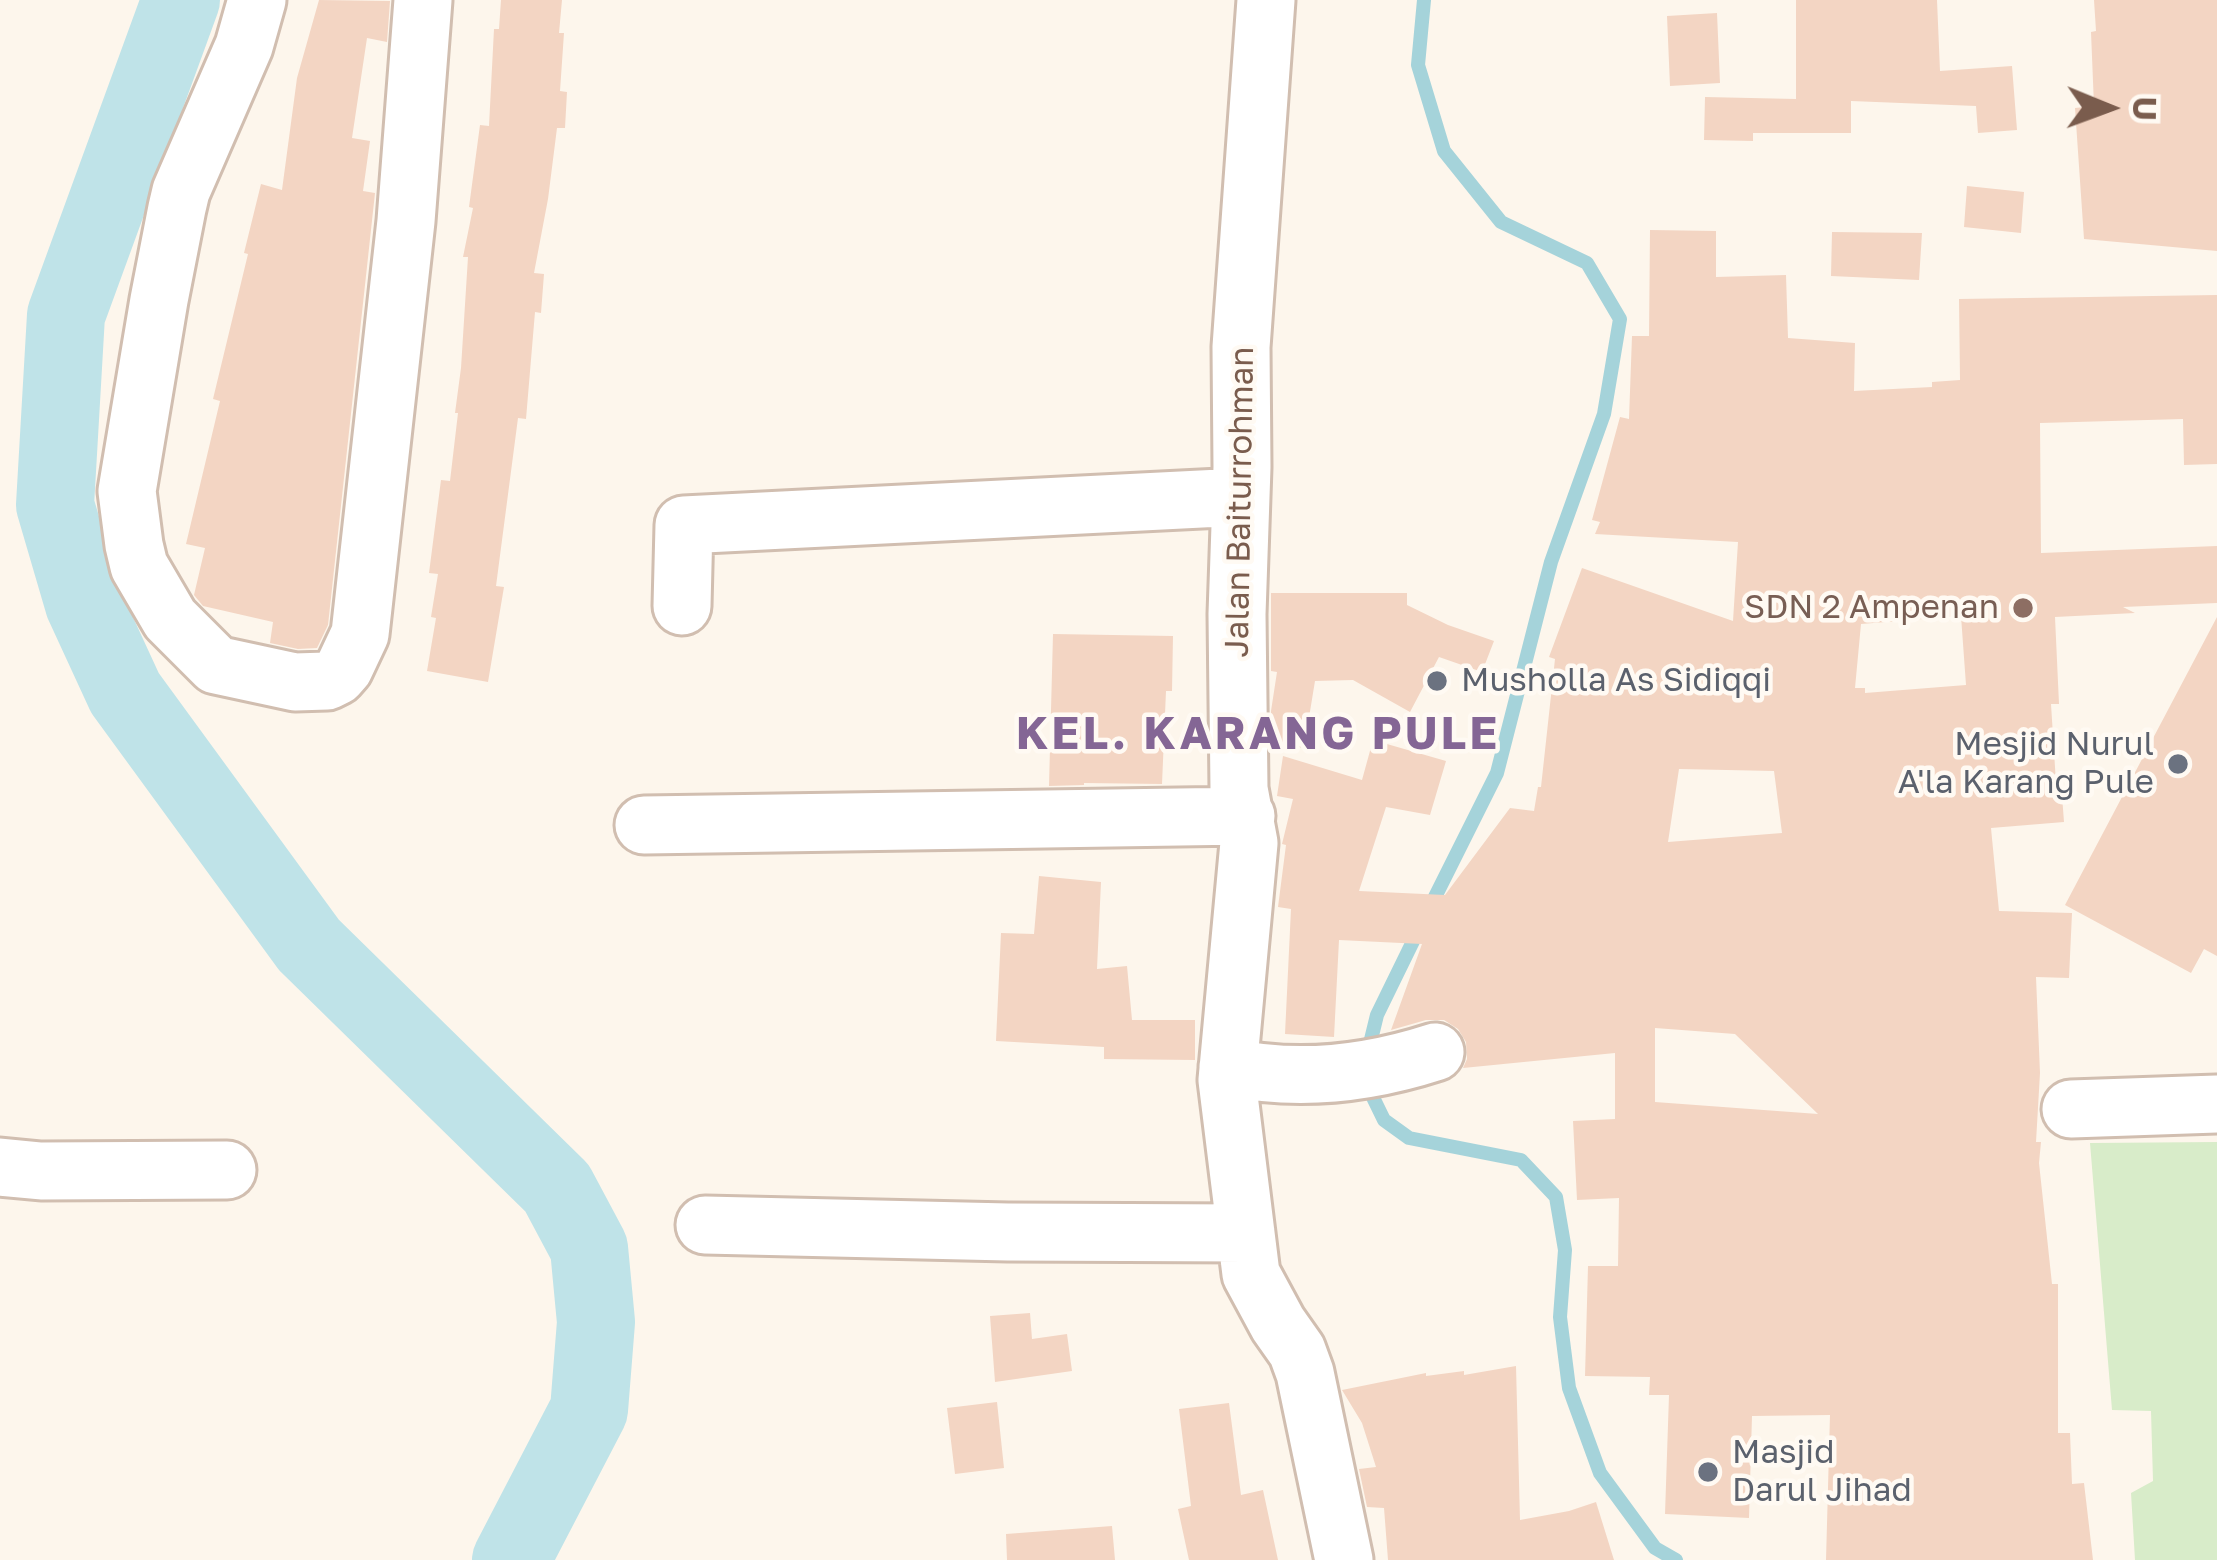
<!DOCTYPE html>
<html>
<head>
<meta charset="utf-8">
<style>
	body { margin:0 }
	#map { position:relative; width:2217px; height:1560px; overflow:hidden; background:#fdf6ec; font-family:"Golos Text",sans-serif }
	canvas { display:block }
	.north { position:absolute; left:2049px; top:48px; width:120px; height:120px; -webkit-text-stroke:9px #fffaf3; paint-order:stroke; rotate:91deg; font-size:33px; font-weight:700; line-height:48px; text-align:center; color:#7a5c4d }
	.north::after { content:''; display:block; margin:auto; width:42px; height:54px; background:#7a5c4d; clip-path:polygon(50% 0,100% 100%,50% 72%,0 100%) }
</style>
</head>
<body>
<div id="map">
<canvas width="2217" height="1560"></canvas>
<div class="north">U</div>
</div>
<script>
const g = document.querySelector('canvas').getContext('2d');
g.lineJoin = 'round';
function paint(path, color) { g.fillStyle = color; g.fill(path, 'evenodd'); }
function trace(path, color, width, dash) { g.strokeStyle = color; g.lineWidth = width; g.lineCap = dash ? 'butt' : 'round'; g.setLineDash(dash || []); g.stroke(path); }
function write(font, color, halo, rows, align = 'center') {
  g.font = font + ' "Golos Text",sans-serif'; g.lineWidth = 9; g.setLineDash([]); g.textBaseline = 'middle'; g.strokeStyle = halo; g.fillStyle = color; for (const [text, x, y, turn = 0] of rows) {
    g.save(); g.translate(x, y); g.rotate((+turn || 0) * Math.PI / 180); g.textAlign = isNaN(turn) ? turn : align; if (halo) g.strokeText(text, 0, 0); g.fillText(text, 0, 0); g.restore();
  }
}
paint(new Path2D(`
	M 2217,1142 L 2217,1560 L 2135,1560 L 2131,1493 L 2153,1481 L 2151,1411 L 2112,1410 L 2090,1143 Z`), '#d8ecc9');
trace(new Path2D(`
	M 1424,0 L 1418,65 L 1444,151 L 1501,222 L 1587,263 L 1620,319 L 1604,414 L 1551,562 L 1497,773 L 1430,907
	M 1367,1056 L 1377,1015 L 1420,927
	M 1366,1083 L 1384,1120 L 1409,1138 L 1521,1160 L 1556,1197 L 1565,1250 L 1560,1317 L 1569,1388 L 1600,1473 L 1655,1548 L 1676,1560`), '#a5d3da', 14);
trace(new Path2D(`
	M 181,0 L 66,315 L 55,505 L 84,604 L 125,693 L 309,945 L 557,1188 L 589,1248 L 596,1322 L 589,1410 L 511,1560`), '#bfe3e8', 78);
paint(new Path2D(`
	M 319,0 L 390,1 L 387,42 L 367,38 L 352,138 L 370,141 L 363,191 L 375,193 L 328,625 L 317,648 L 298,649 L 270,643 L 273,622 L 203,606 L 194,595 L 205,548 L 186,544 L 220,401 L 213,399 L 248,254 L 244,253 L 261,184 L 282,190 L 297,78 Z
	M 501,0 L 562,0 L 559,33 L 564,33 L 560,91 L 567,92 L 565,128 L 557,128 L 548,199 L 534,273 L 544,274 L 541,313 L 535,312 L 526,419 L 518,418 L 496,586 L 504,587 L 488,682 L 427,671 L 436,618 L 431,617 L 438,574 L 429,573 L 441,480 L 450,481 L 458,413 L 455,413 L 461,368 L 468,257 L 463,257 L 473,208 L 469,207 L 480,125 L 489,126 L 494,29 L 499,29 Z
	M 1796,0 L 1937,0 L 1940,71 L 2012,66 L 2017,130 L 1978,133 L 1976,106 L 1851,101 L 1851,133 L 1753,133 L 1753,141 L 1704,140 L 1705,97 L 1796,99 Z
	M 2094,0 L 2217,0 L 2217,251 L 2084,239 L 2075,108 L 2094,106 L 2091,32 L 2096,31 Z
	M 1717,13 L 1720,83 L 1670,86 L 1667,16 Z
	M 1967,186 L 2024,192 L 2021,233 L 1964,227 Z
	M 1650,230 L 1716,231 L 1716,277 L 1786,275 L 1788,338 L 1855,343 L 1854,391 L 1932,387 L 1932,382 L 1960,380 L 1959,299 L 2217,295 L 2217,464 L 2184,465 L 2183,419 L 2040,423 L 2041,553 L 2217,546 L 2217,603 L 2123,607 L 2135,613 L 2055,617 L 2059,704 L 2051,704 L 2056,783 L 2061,782 L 2064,822 L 1991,828 L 1999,911 L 2072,913 L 2069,978 L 2036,977 L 2040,1073 L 2036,1142 L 2041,1142 L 2039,1163 L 2052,1284 L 2058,1284 L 2058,1433 L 2070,1433 L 2072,1484 L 2084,1483 L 2093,1560 L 1826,1560 L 1830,1415 L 1752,1416 L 1749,1518 L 1665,1514 L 1669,1395 L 1649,1395 L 1650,1377 L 1585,1376 L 1588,1266 L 1618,1266 L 1619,1198 L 1577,1200 L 1573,1121 L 1615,1119 L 1615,1053 L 1463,1068 L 1467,1059 L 1466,1042 L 1458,1029 L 1444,1020 L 1426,1020 L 1391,1030 L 1422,944 L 1339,940 L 1334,1037 L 1285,1034 L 1291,909 L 1278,907 L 1286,845 L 1282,844 L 1293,799 L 1277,796 L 1283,756 L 1362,780 L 1373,740 L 1446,761 L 1430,815 L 1386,807 L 1359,891 L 1445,895 L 1510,808 L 1534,811 L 1538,787 L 1541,787 L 1555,659 L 1549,657 L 1582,568 L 1733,621 L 1738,542 L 1595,534 L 1600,522 L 1592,520 L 1620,417 L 1629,419 L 1632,336 L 1649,336 ZM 1961,616 L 1966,685 L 1865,693 L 1865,688 L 1855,688 L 1861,624 ZM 1679,769 L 1774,771 L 1782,833 L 1668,842 ZM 1655,1028 L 1735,1034 L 1818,1114 L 1655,1102 Z
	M 1832,232 L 1922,233 L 1919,280 L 1831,276 Z
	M 1271,593 L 1407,593 L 1407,605 L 1448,625 L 1494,641 L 1482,672 L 1439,657 L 1410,712 L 1353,680 L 1315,681 L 1304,748 L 1271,743 L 1271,711 L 1277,672 L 1271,671 Z
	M 2217,617 L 2217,956 L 2204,949 L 2191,973 L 2065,905 Z
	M 1053,634 L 1173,636 L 1172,691 L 1166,691 L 1162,784 L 1084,783 L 1084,785 L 1049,786 Z
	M 1039,876 L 1101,882 L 1097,969 L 1127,966 L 1132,1020 L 1195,1020 L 1195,1060 L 1104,1059 L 1104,1047 L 996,1041 L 1001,933 L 1034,934 Z
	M 1030,1313 L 1032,1339 L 1067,1334 L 1072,1371 L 995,1382 L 990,1316 Z
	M 1516,1366 L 1520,1520 L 1569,1511 L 1596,1502 L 1614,1560 L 1388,1560 L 1384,1508 L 1367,1507 L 1359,1469 L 1376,1467 L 1362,1423 L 1342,1390 L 1426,1373 L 1426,1376 L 1464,1371 L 1464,1375 Z
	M 997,1402 L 1004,1468 L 955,1474 L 947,1408 Z
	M 1229,1403 L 1241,1495 L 1263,1490 L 1278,1560 L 1189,1560 L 1178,1509 L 1191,1506 L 1179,1409 Z
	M 1112,1526 L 1115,1560 L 1007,1560 L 1006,1534 Z`), '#f3d5c3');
const minor = new Path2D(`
	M 257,0 L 244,46 L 181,191 L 177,208 L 159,300 L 127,491 L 134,545 L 139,566 L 170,619 L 216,665 L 295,682 L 327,681 L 337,676 L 344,668 L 360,634 L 406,221 L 423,0
	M 1266,0 L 1241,347 L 1242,467 L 1237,614 L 1239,789 L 1249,843 L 1227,1080 L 1251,1274 L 1278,1324 L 1297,1351 L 1305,1373 L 1344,1560
	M 682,606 L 684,525 L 1241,497
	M 644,825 L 1246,816
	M 1228,1067 C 1298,1082 1367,1074 1435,1052
	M 2071,1109 L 2217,1104
	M 0,1167 L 41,1171 L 227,1170
	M 705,1225 L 1008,1232 L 1246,1233`);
trace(minor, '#d1beb0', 63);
trace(minor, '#fff', 57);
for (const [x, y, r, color] of [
	[2023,608,12,"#8d6e63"],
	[1437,681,12,"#6b7280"],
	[2178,764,12,"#6b7280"],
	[1708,1472,12,"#6b7280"]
]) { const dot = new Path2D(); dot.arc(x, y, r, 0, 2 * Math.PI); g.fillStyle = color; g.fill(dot); trace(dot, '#fffaf3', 4.5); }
write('33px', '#7a5c4d', '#fffaf3', [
	["Jalan Baiturrohman",1240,502,-89]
]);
write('33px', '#785e54', '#fffaf3', [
	["SDN 2 Ampenan",1999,608]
], 'right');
write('33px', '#5b616d', '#fffaf3', [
	["Musholla As Sidiqqi",1461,681],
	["Mesjid Nurul",2154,745,"right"],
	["A'la Karang Pule",2154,783,"right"],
	["Masjid",1732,1453],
	["Darul Jihad",1732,1491]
], 'left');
g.letterSpacing = '3px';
write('bold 45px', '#846695', '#fffaf3', [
	["KEL. KARANG PULE",1258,735]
]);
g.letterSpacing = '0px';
</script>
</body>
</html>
